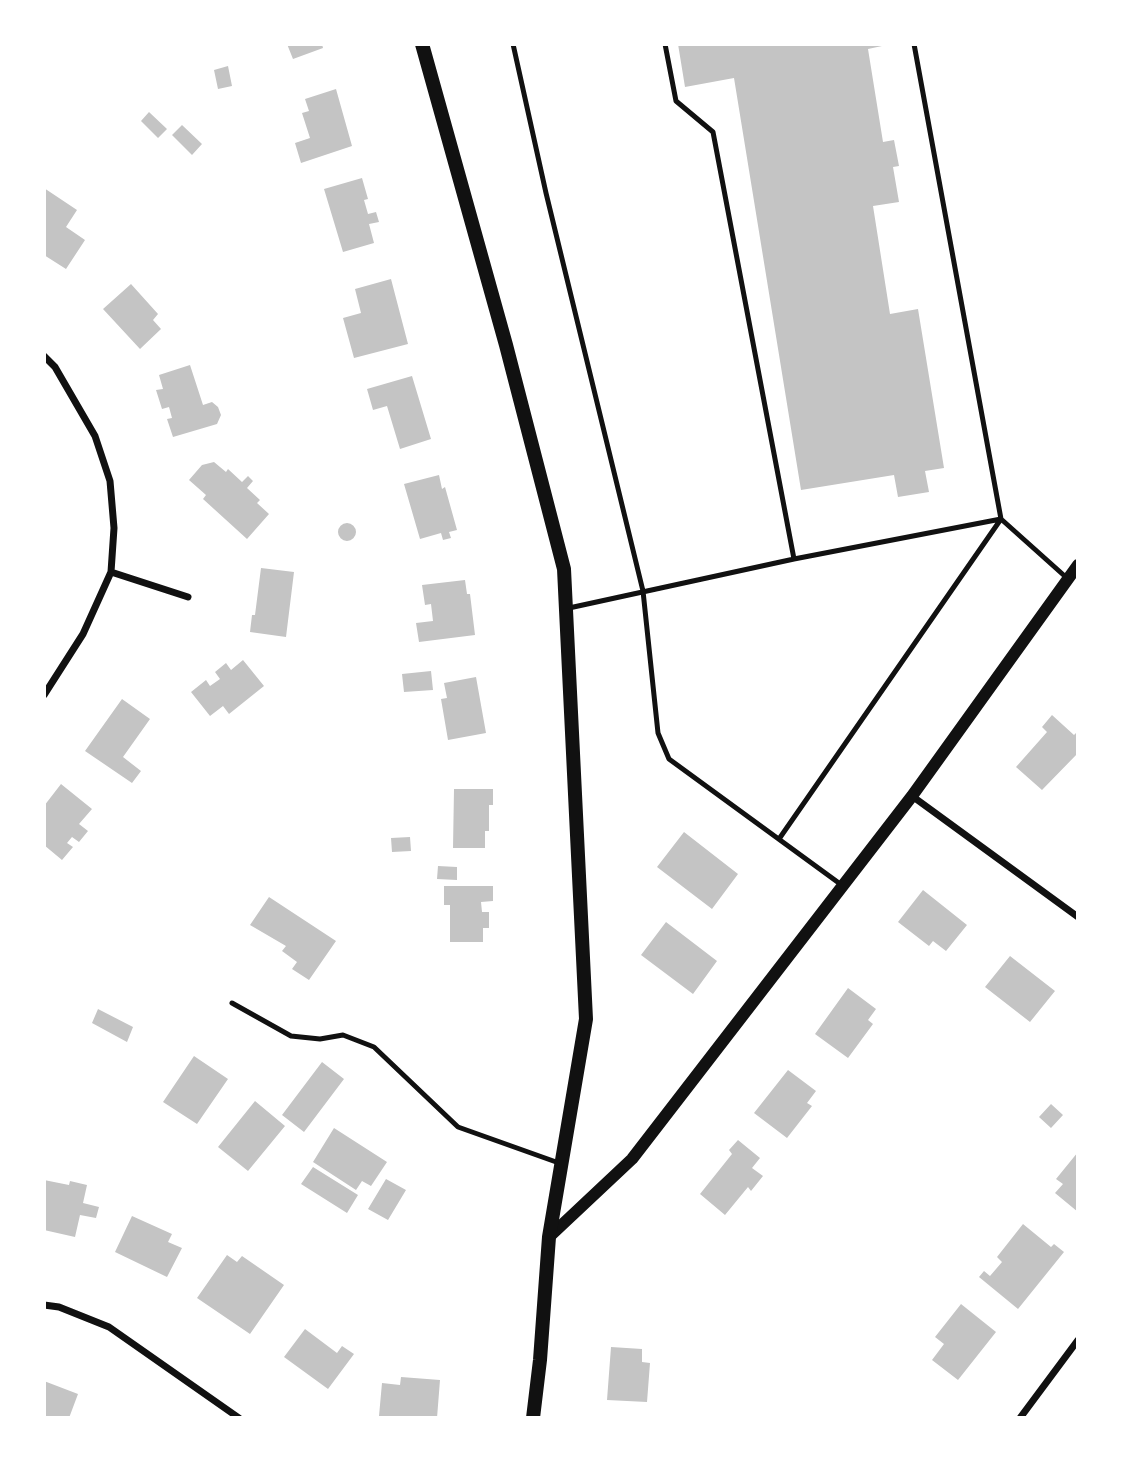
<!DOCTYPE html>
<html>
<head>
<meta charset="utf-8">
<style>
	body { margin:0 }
	#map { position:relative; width:1122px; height:1462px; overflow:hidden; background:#fff; font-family:Karla,sans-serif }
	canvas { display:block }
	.frame { position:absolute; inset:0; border:46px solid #fff; pointer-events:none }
</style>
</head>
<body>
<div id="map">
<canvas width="1122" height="1462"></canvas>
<div class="frame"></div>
</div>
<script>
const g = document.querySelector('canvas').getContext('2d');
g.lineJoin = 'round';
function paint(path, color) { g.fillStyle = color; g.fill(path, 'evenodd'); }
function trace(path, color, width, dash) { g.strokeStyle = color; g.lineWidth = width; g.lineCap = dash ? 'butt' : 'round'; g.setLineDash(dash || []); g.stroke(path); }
paint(new Path2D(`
	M 287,44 L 322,44 L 323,48 L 293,59 Z
	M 678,44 L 882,44 L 882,46 L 868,49 L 883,142 L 894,140 L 899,166 L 893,167 L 899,202 L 873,206 L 890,314 L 918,309 L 944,468 L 925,471 L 929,492 L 898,497 L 894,475 L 801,490 L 734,78 L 685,87 Z
	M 228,66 L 232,86 L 218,89 L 214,70 Z
	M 336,89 L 352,146 L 301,163 L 295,143 L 310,138 L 302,113 L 309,111 L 305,99 Z
	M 149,112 L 167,129 L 158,138 L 141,121 Z
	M 182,125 L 202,144 L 192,155 L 172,135 Z
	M 362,178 L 368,199 L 364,200 L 368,214 L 376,212 L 379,222 L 369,224 L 374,243 L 343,252 L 324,189 Z
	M 44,188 L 77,210 L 66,227 L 85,240 L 66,269 L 44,255 Z
	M 391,279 L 408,344 L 354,358 L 343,318 L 361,313 L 355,289 Z
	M 131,284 L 158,314 L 153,320 L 161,329 L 140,349 L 103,309 Z
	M 190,365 L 203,405 L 212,402 L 218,407 L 221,415 L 217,424 L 173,437 L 167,419 L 172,418 L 169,407 L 162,409 L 156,390 L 163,389 L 159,375 Z
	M 412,376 L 431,439 L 400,449 L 387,406 L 373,410 L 367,389 Z
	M 214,462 L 226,472 L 228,469 L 242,482 L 248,476 L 253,481 L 247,488 L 260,500 L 257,503 L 269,514 L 247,539 L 203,499 L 206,495 L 189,480 L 202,465 Z
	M 439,475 L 442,489 L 445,487 L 457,530 L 449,532 L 451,538 L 443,540 L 441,533 L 420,539 L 404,484 Z
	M338 532a9 9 0 1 1 18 0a9 9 0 1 1-18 0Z
	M 261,568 L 294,572 L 286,637 L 250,632 L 252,615 L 255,615 Z
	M 465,580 L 467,594 L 470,594 L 475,635 L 419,642 L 416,623 L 433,621 L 431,604 L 425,605 L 422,585 Z
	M 243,660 L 264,686 L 229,714 L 223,706 L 210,716 L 191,692 L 206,680 L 210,686 L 220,679 L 215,672 L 226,663 L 231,670 Z
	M 431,671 L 433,690 L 404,692 L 402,674 Z
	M 476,677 L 486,733 L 448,740 L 441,699 L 447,698 L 444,683 Z
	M 122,699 L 150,719 L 123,757 L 141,771 L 132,783 L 85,751 Z
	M 1052,715 L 1074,735 L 1078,731 L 1078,753 L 1042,790 L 1016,767 L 1047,732 L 1042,727 Z
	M 61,784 L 92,809 L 79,824 L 88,831 L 79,842 L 72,837 L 67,843 L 73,847 L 62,860 L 44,845 L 44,806 Z
	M 454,789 L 493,789 L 493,805 L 489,805 L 489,831 L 485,831 L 485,848 L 453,848 Z
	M 684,832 L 738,874 L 712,909 L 657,867 Z
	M 410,837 L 411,851 L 392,852 L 391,838 Z
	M 438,866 L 457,867 L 457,880 L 437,879 Z
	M 444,886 L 493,886 L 493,901 L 481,902 L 482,912 L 489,912 L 489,928 L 483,928 L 483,942 L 450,942 L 450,905 L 444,905 Z
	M 923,890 L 967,925 L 946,951 L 933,941 L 929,946 L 898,922 Z
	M 269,897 L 336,941 L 309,980 L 292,969 L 297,962 L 282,951 L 286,946 L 250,925 Z
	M 666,922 L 717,961 L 693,994 L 641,955 Z
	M 1010,956 L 1055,991 L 1030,1022 L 985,987 Z
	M 848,988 L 876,1009 L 868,1020 L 873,1024 L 848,1058 L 815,1034 Z
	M 98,1009 L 133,1027 L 127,1042 L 92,1023 Z
	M 194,1056 L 228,1079 L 197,1124 L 163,1102 Z
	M 322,1062 L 344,1079 L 304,1132 L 282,1115 Z
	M 788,1070 L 816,1091 L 807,1103 L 812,1106 L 787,1138 L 754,1113 Z
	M 255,1101 L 285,1126 L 248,1171 L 218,1147 Z
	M 1051,1104 L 1063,1115 L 1051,1128 L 1039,1117 Z
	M 334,1128 L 387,1162 L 371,1186 L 362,1181 L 356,1190 L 313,1162 Z
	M 738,1140 L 760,1158 L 752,1168 L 763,1176 L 751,1191 L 748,1187 L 725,1215 L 700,1194 L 732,1154 L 729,1150 Z
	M 1078,1152 L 1078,1212 L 1055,1193 L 1063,1184 L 1056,1179 Z
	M 313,1167 L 358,1195 L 347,1213 L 301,1184 Z
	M 386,1179 L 406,1190 L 388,1220 L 368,1209 Z
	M 44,1180 L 69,1185 L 70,1181 L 87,1185 L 83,1203 L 99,1207 L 96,1218 L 80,1215 L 75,1237 L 44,1230 Z
	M 132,1216 L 172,1234 L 168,1242 L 182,1248 L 167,1277 L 115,1252 Z
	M 1023,1224 L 1051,1247 L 1054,1244 L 1064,1252 L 1018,1309 L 979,1277 L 984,1271 L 990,1276 L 1002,1262 L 997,1257 Z
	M 227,1255 L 237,1262 L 242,1256 L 284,1285 L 250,1334 L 197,1298 Z
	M 961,1304 L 996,1332 L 958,1380 L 932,1360 L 944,1344 L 935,1337 Z
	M 305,1329 L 337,1353 L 342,1346 L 354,1354 L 328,1389 L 284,1357 Z
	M 611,1347 L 642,1349 L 642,1362 L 650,1363 L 647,1402 L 607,1400 Z
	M 401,1377 L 440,1380 L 437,1418 L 379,1416 L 382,1383 L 400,1385 Z
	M 44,1381 L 78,1394 L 69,1418 L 44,1418 Z`), '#c4c4c4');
trace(new Path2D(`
	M 513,44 L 546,193 L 643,591 L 658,733 L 669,759 L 843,886
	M 665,44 L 676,101 L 713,132 L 794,559
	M 569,608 L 794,559 L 1001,519 L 914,44
	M 779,839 L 1001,519 L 1068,579
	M 232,1003 L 291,1036 L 320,1039 L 343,1035 L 374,1047 L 458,1127 L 559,1163`), '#111', 5);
trace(new Path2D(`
	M 44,356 L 55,367 L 95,436 L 110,481 L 114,528 L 111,572 L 83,634 L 44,695
	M 111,572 L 188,597
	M 912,796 L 1078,917
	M 44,1305 L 59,1307 L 109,1327 L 239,1418
	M 1020,1418 L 1078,1340`), '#111', 7);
trace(new Path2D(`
	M 549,1237 L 632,1159 L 912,796 L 1078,565`), '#111', 12);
trace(new Path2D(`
	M 422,44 L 506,345 L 564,569 L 586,1019 L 549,1237 L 540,1360 L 533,1418`), '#111', 14);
</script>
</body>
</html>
